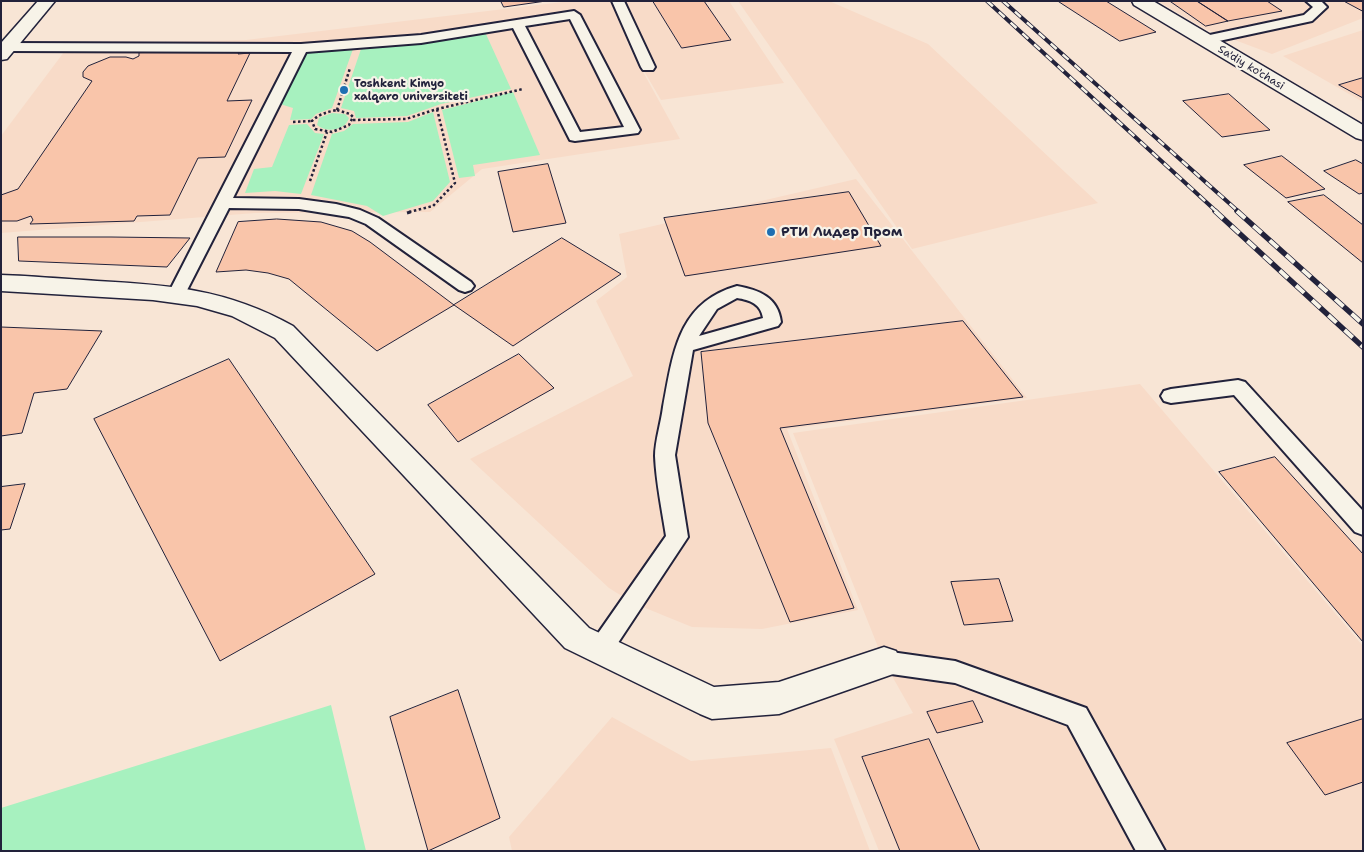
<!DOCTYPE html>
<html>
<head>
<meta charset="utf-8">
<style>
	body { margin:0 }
	#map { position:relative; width:1364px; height:852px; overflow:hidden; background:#f8e5d5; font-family:"Shantell Sans",sans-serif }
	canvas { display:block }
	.frame { position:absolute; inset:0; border:2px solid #22223b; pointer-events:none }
</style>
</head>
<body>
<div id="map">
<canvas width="1364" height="852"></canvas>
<div class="frame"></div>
</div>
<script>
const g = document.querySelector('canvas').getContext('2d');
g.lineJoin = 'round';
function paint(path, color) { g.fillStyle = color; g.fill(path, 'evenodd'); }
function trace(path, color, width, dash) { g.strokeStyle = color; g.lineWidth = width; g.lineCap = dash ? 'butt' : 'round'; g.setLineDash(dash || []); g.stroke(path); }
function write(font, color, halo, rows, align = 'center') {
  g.font = font + ' "Shantell Sans",sans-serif'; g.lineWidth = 4.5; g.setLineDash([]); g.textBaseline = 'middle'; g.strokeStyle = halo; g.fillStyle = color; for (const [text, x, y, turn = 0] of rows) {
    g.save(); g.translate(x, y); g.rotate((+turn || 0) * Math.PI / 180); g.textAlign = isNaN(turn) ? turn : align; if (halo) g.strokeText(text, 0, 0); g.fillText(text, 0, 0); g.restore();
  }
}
paint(new Path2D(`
	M 571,1 L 729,1 L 784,83 L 661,100 L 620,30 L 680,139 L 482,169 L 430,212 L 255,213 L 1,233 L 1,136 L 70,44 L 246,40 Z
	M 738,1 L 829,1 L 928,44 L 1098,203 L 912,249 Z
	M 1158,1 L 1363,1 L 1363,18 L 1272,54 L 1203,28 Z
	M 1363,30 L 1363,102 L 1283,56 Z
	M 856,179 L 1027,398 L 787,429 L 858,610 L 762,629 L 692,627 L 633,603 L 609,588 L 470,459 L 633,376 L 596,301 L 627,277 L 619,234 Z
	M 1140,384 L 1363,646 L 1363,851 L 879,851 L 834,739 L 913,713 L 884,662 L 793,433 Z
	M 612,717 L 691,761 L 831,748 L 870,851 L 512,851 L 509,837 Z`), '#f8dbc8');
paint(new Path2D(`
	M 485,32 L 511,89 L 441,104 L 407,116 L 356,118 L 354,111 L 341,108 L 361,49 Z
	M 353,49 L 332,108 L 316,114 L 311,119 L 290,120 L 293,108 L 280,104 L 301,53 Z
	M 513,92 L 540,155 L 473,165 L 475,176 L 459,178 L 442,110 Z
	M 433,112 L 450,182 L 433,201 L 383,216 L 367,206 L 311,195 L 332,134 L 344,131 L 353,124 L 408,122 Z
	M 332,113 L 345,114 L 349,118 C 345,131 326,133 317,125 L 319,118 Z
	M 307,124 L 315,133 L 324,134 L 301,194 L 275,191 L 245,193 L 254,169 L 272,167 L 289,125 Z
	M 331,705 L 366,851 L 1,851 L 1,808 Z`), '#a7f1bf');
const building = new Path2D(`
	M 501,1 L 546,1 L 504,7 Z
	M 653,1 L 704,1 L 731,40 L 682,48 Z
	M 1058,1 L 1106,1 L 1156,32 L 1120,41 Z
	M 1170,1 L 1197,1 L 1228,21 L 1206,26 Z
	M 1197,1 L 1267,1 L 1282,11 L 1228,21 Z
	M 1344,1 L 1363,1 L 1363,11 Z
	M 240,51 L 238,54 L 250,53 L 227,101 L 252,100 L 225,157 L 198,158 L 170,215 L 137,216 L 134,221 L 30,224 L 33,220 L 31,216 L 17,221 L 1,221 L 1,195 L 18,189 L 92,81 L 83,77 L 83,72 L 88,66 L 110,57 L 126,57 L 133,59 L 139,56 L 139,53 Z
	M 1363,78 L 1363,98 L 1339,85 Z
	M 1229,94 L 1270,130 L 1222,137 L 1183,101 Z
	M 1282,156 L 1325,189 L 1286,198 L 1244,165 Z
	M 1356,160 L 1363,164 L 1363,193 L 1359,194 L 1324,171 Z
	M 548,164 L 566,223 L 513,232 L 498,172 Z
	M 849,192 L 881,246 L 685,276 L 664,218 Z
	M 1324,195 L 1363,225 L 1363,263 L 1288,202 Z
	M 277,219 L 321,222 L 352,231 L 370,242 L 454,305 L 377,351 L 289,279 L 268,273 L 246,270 L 216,272 L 238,222 Z
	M 18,237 L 111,237 L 190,238 L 167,267 L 19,261 Z
	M 562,238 L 621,274 L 513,346 L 454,305 Z
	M 963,321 L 1023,397 L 780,428 L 854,608 L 790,622 L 708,423 L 701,352 Z
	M 1,327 L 102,331 L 67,389 L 34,393 L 22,433 L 1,436 Z
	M 519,354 L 554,388 L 458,442 L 428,405 Z
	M 229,359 L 375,574 L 220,661 L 94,419 Z
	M 1275,457 L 1363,554 L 1363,642 L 1219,472 Z
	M 25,484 L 10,529 L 1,530 L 1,487 Z
	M 999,579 L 1013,621 L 964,625 L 951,582 Z
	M 458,690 L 500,818 L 428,851 L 390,717 Z
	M 973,701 L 983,722 L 937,733 L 927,712 Z
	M 1363,719 L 1363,782 L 1325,795 L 1287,743 Z
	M 929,739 L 980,851 L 900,851 L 862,757 Z`);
paint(building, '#f9c5aa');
trace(building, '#22223b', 1);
const lane = new Path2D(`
	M 612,1 L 624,1 L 655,67 L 653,70 L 643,70 L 641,67 Z
	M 1306,1 L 1321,1 L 1327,7 L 1312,21 L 1205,44 L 1198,40 L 1205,36 L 1304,15 L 1313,7 Z
	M 574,11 L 580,15 L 640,130 L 638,133 L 575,141 L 570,140 L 513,28 L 421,43 L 306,52 L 233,198 L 299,199 L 336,204 L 360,210 L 378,218 L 471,282 L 474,286 L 471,290 L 465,292 L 459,290 L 366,224 L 349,217 L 299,209 L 229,208 L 183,298 L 177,300 L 171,298 L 168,294 L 292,52 L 8,51 L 1,47 L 8,43 L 301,44 L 421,35 ZM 570,19 L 624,127 L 580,132 L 525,26 Z
	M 737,286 C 759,290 778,297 781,322 L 778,326 L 693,350 L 675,455 L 688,537 L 608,658 L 600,661 L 592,658 L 588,650 L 592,642 L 666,536 C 662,510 656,482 655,456 C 655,441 661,423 663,407 C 673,355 677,303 737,286 ZM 737,298 C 750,300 761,304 763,318 L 699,336 L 717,309 Z
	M 1238,380 L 1245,382 L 1363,511 L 1363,535 L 1355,532 L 1234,395 L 1171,403 L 1164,401 L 1161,396 L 1164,391 L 1171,389 Z
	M 884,651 L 955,661 L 1086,708 L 1165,851 L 1136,851 L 1068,725 L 955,683 L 884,673 L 875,670 L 872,662 L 875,654 Z`);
const street = new Path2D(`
	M 1132,1 L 1153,1 L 1363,125 L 1363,140 L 1356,138 L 1134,5 Z
	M 1,275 C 33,276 65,279 97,281 C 170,285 227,289 293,326 L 589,628 L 714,687 L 779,682 L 884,647 L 896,651 L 901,662 L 896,673 L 779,714 L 712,719 L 700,714 L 565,648 L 275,338 L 232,316 L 197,306 L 153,300 L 1,291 Z`);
const primary = new Path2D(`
	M 38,1 L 55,1 L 7,59 L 1,60 L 1,43 Z`);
trace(lane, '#22223b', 4);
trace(street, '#22223b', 3);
trace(primary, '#22223b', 3);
trace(new Path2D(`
	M 337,110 L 350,114 L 353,117 L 349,125 L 332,132 L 315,129 L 312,121 C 319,114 327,112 337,110 Z
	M 337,110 L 350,68
	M 353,120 L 406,119 L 437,109 L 523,89
	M 293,122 L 312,121
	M 310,181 L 327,132
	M 409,212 L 433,206 L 455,183 L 437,109`), '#22223b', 2.5, [2.5, 2.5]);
trace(new Path2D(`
	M 407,213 L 414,211`), '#22223b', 3, [4, 4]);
paint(lane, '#f7f3e8');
paint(street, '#f7f3e8');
paint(primary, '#f7f3e8');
const railFar1 = new Path2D(`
	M 987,1 L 1217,212
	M 1003,1 L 1239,212`);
const rail = new Path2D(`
	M 1215,211 L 1363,347
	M 1237,211 L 1363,324`);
trace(railFar1, '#22223b', 4);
trace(rail, '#22223b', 5.5);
trace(railFar1, '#f7f3e8', 2.5, [8]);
trace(rail, '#f7f3e8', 4, [11]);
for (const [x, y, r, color] of [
	[344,90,5,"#1f6fb2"],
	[771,232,5,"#1f6fb2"]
]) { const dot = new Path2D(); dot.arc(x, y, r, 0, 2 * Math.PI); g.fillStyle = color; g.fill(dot); trace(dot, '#f7f3e8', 2); }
write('11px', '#22223b', '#f7f3e8', [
	["Sa'diy ko'chasi",1251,68,31]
]);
write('bold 11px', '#22223b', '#f7f3e8', [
	["Toshkent Kimyo",354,84],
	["xalqaro universiteti",354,97]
], 'left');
write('bold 14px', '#22223b', '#f7f3e8', [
	["РТИ Лидер Пром",781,232]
], 'left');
</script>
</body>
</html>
